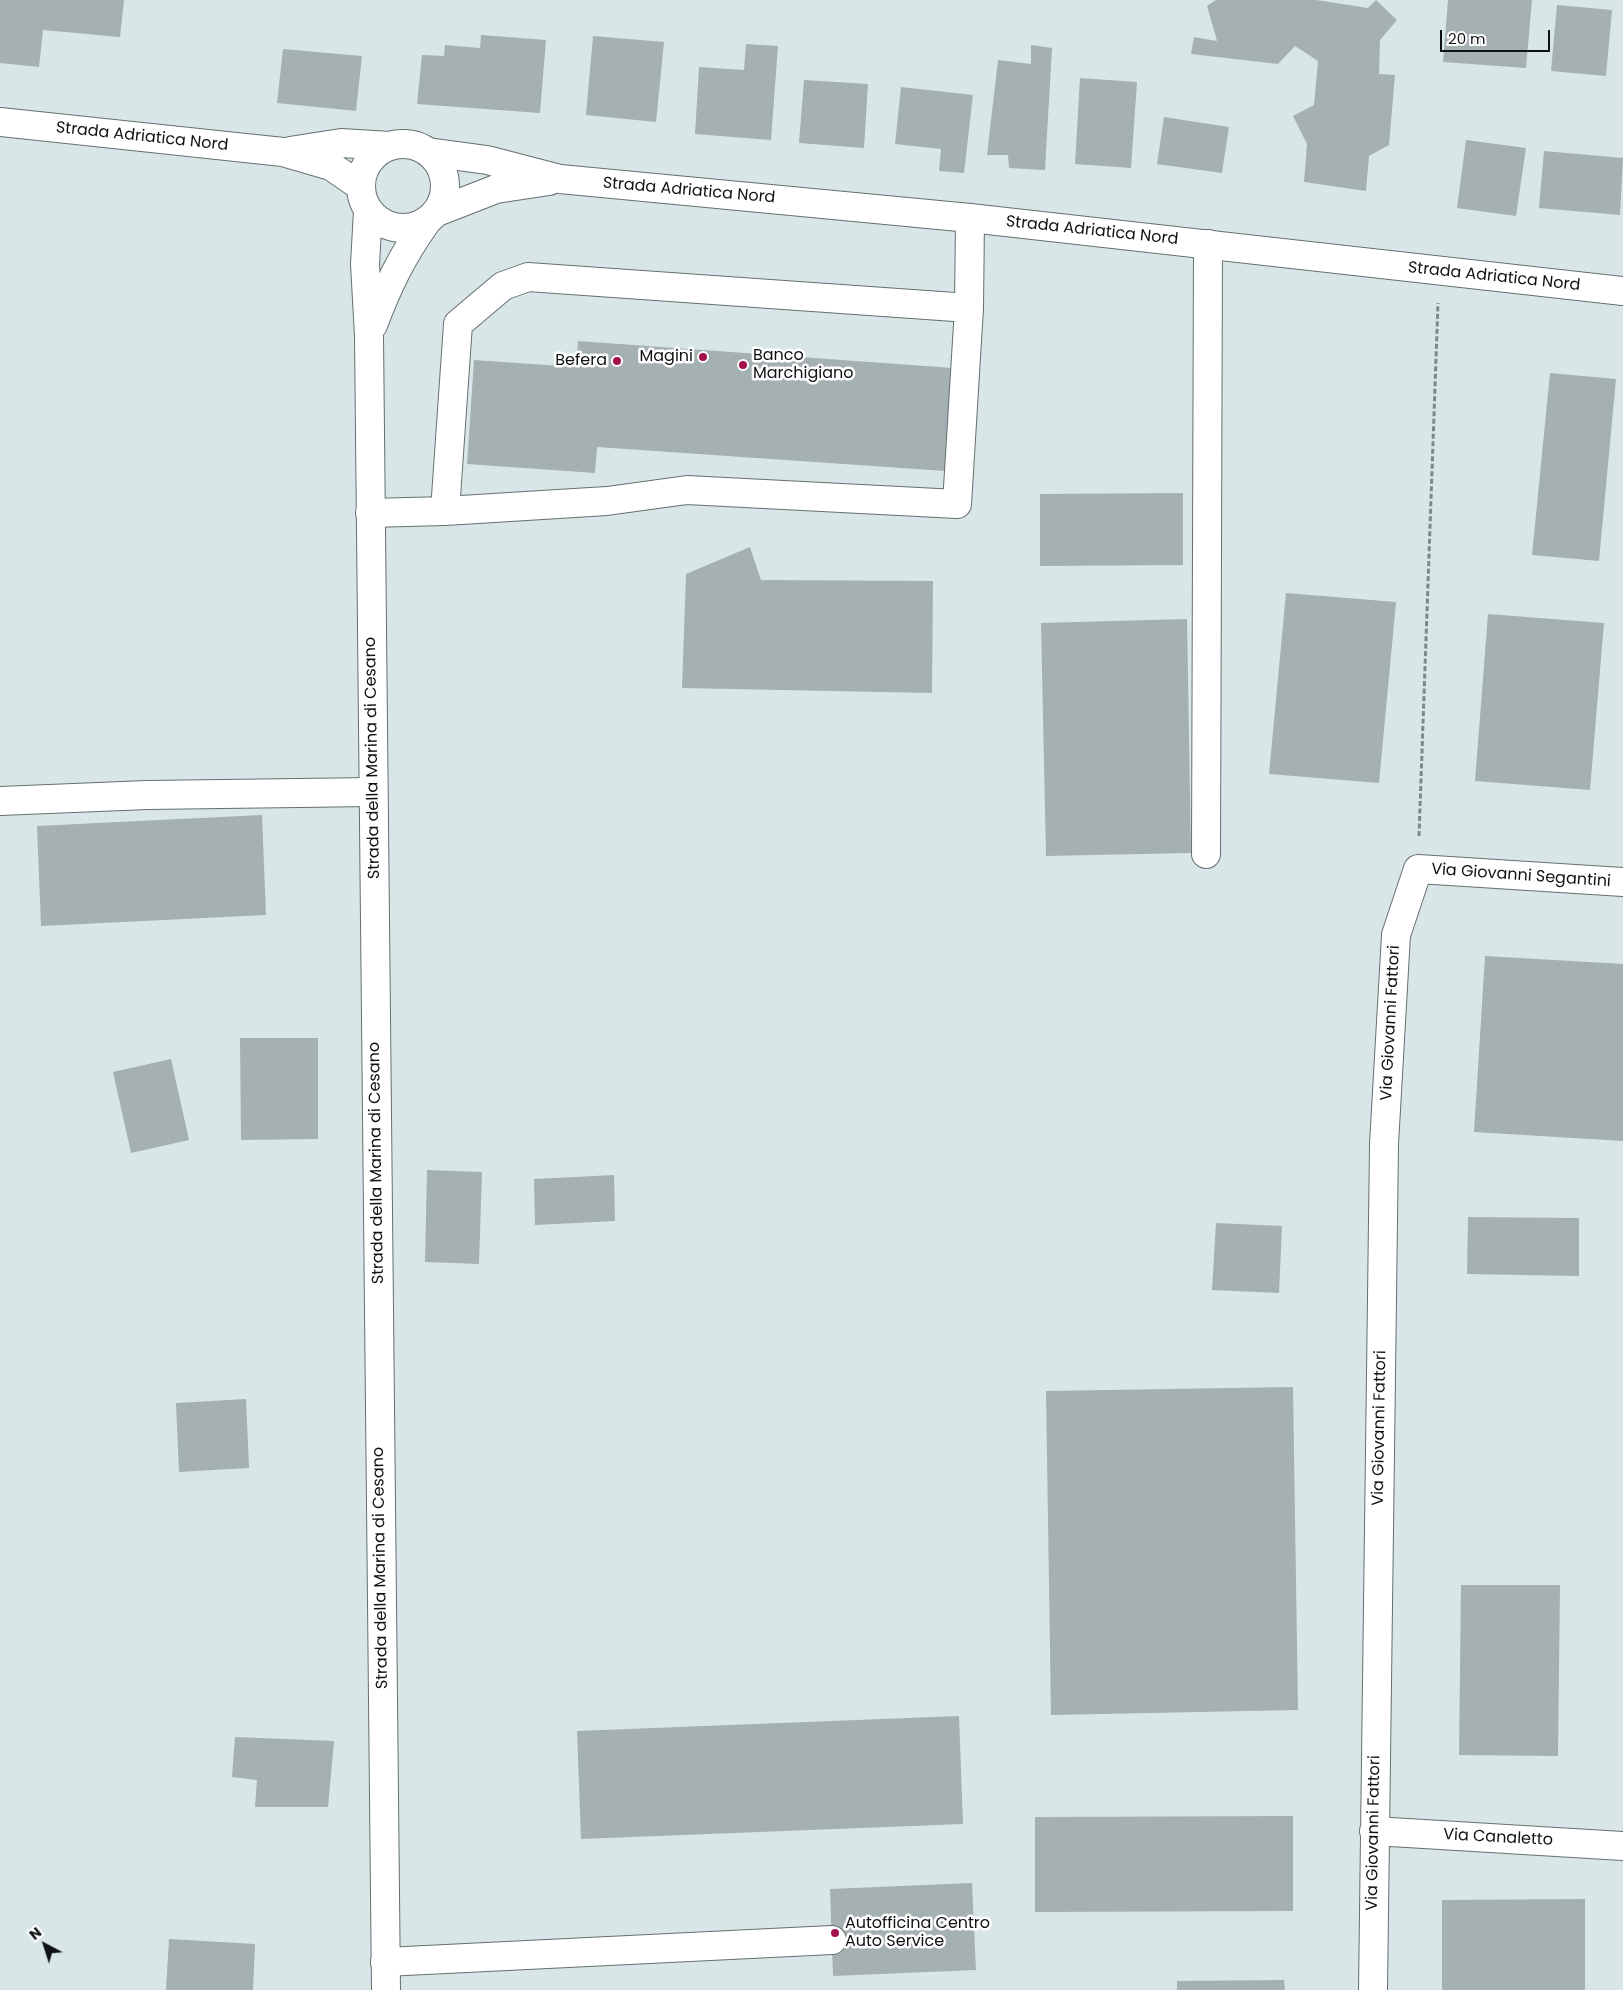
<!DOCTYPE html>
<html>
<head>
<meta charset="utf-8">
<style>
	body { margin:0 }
	#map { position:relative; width:1623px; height:1990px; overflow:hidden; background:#d9e6e8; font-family:Poppins,sans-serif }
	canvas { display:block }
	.north { position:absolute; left:20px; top:1920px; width:50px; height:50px; -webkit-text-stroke:4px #fff; paint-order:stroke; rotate:320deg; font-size:14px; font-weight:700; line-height:20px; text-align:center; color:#0e1213 }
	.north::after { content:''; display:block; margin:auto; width:18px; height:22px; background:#0e1213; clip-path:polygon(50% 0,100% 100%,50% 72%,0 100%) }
	.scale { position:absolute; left:1440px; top:30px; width:110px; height:22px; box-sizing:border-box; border:2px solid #0e1213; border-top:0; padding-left:6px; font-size:15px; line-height:18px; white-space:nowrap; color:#0e1213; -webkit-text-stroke:4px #fff; paint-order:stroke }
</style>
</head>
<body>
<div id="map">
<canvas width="1623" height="1990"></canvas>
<div class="north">N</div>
<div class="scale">20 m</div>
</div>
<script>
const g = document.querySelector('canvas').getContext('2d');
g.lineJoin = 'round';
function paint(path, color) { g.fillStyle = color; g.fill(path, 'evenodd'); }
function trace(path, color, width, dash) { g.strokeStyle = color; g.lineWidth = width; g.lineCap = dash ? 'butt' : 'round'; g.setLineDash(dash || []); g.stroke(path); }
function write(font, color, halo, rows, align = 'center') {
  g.font = font + ' Poppins,sans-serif'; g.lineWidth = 5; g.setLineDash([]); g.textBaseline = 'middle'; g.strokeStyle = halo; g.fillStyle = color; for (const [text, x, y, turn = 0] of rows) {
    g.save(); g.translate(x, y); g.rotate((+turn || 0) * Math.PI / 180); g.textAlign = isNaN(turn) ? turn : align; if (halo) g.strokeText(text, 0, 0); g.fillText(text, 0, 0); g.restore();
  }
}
paint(new Path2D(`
	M 0,0 L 124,0 L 120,37 L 43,30 L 39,67 L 0,63 Z
	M 1216,0 L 1316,0 L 1368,8 L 1376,0 L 1397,20 L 1380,40 L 1379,74 L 1395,75 L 1389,145 L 1369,156 L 1366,191 L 1304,182 L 1307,144 L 1293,116 L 1314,105 L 1318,61 L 1295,46 L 1278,64 L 1191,54 L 1194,37 L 1217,41 L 1207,6 Z
	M 1448,0 L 1532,0 L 1526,68 L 1443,62 Z
	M 1557,5 L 1612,10 L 1606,76 L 1551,71 Z
	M 481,35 L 546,40 L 540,113 L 417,104 L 422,55 L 444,56 L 445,45 L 480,48 Z
	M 593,36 L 664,42 L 656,122 L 586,115 Z
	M 746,44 L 778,46 L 771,140 L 695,134 L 699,67 L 744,70 Z
	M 1031,45 L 1052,48 L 1045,170 L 1009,168 L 1008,155 L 987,155 L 998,60 L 1031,64 Z
	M 283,49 L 362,56 L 356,111 L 277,103 Z
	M 1080,78 L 1137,82 L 1131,168 L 1075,164 Z
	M 804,80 L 868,84 L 864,148 L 799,143 Z
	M 901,87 L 973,95 L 964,173 L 939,171 L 941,149 L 895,144 Z
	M 1164,117 L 1229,127 L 1222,173 L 1157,164 Z
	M 1466,140 L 1526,148 L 1516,216 L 1457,208 Z
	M 1544,151 L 1623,158 L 1620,215 L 1539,208 Z
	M 578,341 L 953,368 L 945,471 L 597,447 L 595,473 L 467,464 L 474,360 L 576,367 Z
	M 1550,373 L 1616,379 L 1599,561 L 1532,555 Z
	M 1183,493 L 1183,565 L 1040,566 L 1040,494 Z
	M 750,547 L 761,580 L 933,581 L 932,693 L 682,688 L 686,574 Z
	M 1286,593 L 1396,602 L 1379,783 L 1269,774 Z
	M 1488,614 L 1604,623 L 1590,790 L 1475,781 Z
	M 1187,619 L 1191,853 L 1046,856 L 1041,623 Z
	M 262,815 L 266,915 L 41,926 L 37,826 Z
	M 1485,956 L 1623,964 L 1623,1141 L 1474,1132 Z
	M 240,1038 L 318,1038 L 318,1139 L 241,1140 Z
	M 171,1059 L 189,1140 L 131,1153 L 113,1072 Z
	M 427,1170 L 482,1172 L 479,1264 L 425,1262 Z
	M 614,1175 L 615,1221 L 535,1225 L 534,1179 Z
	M 1468,1217 L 1579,1218 L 1579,1276 L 1467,1274 Z
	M 1216,1223 L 1282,1226 L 1279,1293 L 1212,1290 Z
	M 1293,1387 L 1298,1710 L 1051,1715 L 1046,1391 Z
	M 246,1399 L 249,1468 L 179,1472 L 176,1403 Z
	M 1461,1585 L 1560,1585 L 1558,1756 L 1459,1755 Z
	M 959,1716 L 963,1824 L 581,1839 L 577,1731 Z
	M 235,1737 L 334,1741 L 328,1807 L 255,1807 L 257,1780 L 232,1777 Z
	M 1293,1816 L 1293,1911 L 1035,1912 L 1035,1817 Z
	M 972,1883 L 976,1970 L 833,1976 L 830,1889 Z
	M 1585,1899 L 1585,1990 L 1442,1990 L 1442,1900 Z
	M 169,1939 L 255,1944 L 253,1990 L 166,1990 Z
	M 1284,1980 L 1285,1990 L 1177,1990 L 1177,1981 Z`), '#a4b0b2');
const minor = new Path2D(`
	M 969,308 L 957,504 L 687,490 L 607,501 L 445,511 L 458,324 L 503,286 L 528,277 L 969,308 L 970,218
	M 370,513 L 445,511
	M 0,801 L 147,795 L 373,792
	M 1206,854 L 1208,244
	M 1374,1831 L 1623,1846
	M 385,1962 L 832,1940
	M 1373,1990 L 1384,1144 L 1396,935 L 1418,869 L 1623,882`);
const major = new Path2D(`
	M 0,122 L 283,152 L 331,166 L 360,186
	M361 186a42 42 0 1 1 84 0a42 42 0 1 1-84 0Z
	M 290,151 L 341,143 L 390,146
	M 428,152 L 487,160 L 560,179 L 970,218 L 1623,291
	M 368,211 L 365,264 L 369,336 L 386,1990
	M 437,212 L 496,189 L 549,181
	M 373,325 C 388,285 402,256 427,221`);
trace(minor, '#656f71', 30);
trace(major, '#656f71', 30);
trace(new Path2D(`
	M 1419,836 L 1438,303`), '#7f8889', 3, [5, 2.5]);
trace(minor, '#fff', 28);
trace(major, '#fff', 28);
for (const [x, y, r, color] of [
	[703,357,5,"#a40f4d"],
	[617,361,5,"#a40f4d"],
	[743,365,5,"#a40f4d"],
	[835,1933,5,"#a40f4d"]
]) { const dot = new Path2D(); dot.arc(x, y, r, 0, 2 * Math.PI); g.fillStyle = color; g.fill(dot); trace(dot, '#fff', 2); }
write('16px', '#0e1213', '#fff', [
	["Strada Adriatica Nord",142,137,6],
	["Strada Adriatica Nord",689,191,5],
	["Strada Adriatica Nord",1092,231,6],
	["Strada Adriatica Nord",1494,277,6],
	["Strada della Marina di Cesano",373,758,-91],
	["Via Giovanni Segantini",1521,876,4],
	["Via Giovanni Fattori",1391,1023,-87],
	["Strada della Marina di Cesano",377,1163,-91],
	["Via Giovanni Fattori",1380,1428,-89],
	["Strada della Marina di Cesano",381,1568,-91],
	["Via Giovanni Fattori",1374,1833,-89],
	["Via Canaletto",1498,1838,3]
]);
write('16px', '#0e1213', '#fff', [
	["Banco",753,356],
	["Marchigiano",753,374],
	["Magini",693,357,"right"],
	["Befera",607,361,"right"],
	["Autofficina Centro",845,1924],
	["Auto Service",845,1942]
], 'left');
</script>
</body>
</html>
